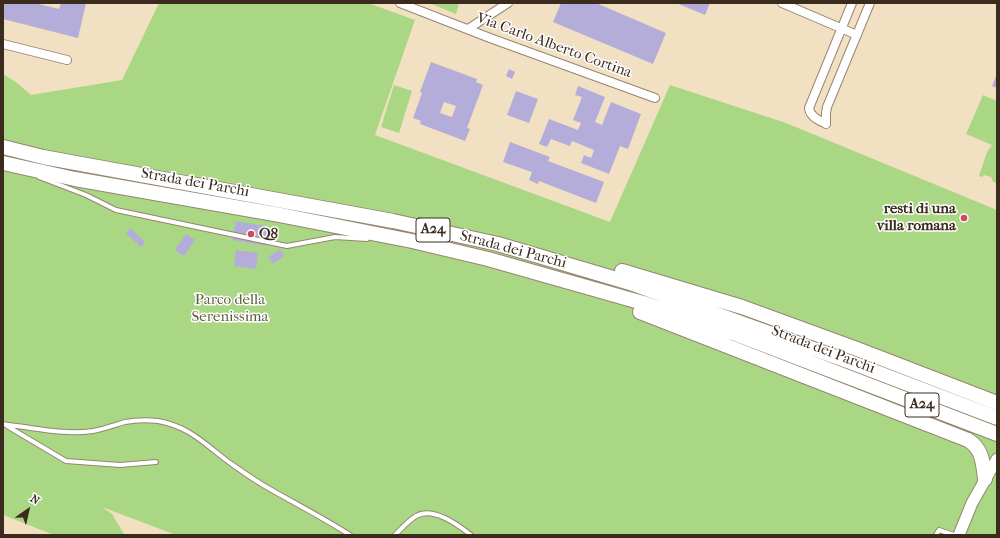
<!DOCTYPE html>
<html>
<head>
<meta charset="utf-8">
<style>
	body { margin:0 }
	#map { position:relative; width:1000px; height:538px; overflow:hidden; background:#f2e0c2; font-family:"IM FELL French Canon",serif }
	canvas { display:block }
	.frame { position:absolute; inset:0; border:4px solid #3b2a1e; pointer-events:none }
	.north { position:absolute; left:8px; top:490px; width:40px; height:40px; -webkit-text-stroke:3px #fff; paint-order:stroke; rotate:34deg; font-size:11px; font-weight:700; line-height:16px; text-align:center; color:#3b2a1e }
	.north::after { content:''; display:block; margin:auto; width:14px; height:18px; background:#3b2a1e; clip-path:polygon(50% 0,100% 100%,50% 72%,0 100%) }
</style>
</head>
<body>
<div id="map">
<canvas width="1000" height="538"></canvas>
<div class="frame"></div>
<div class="north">N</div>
</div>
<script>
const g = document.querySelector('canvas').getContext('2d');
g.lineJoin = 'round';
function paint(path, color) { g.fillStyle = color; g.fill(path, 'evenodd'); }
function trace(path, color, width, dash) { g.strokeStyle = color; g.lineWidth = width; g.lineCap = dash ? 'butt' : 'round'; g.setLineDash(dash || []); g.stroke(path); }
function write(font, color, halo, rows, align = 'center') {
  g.font = font + ' "IM FELL French Canon",serif'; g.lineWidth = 3; g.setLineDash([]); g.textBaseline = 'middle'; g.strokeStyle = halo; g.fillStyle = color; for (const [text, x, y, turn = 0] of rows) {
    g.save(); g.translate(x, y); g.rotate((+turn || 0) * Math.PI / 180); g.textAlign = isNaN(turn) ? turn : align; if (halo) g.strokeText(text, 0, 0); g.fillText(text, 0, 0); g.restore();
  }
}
paint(new Path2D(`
	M 159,3 L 368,3 L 415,20 L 375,135 L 610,222 L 670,85 L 786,123 L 997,210 L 997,535 L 176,535 L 102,507 L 112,514 L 124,534 L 124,535 L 54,535 L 3,515 L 3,74 L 16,82 L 31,95 L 122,80 Z
	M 429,3 L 459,3 L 456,14 Z
	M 394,85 L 412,91 L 399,133 L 381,127 Z
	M 983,95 L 997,101 L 997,183 L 993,182 L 991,177 L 984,175 L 982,177 L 979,176 L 987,152 L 992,145 L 966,134 Z`), '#aad784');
paint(new Path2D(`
	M 3,3 L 35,3 L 59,9 L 61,3 L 86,3 L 78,38 L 3,19 Z
	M 561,3 L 596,3 L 666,33 L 653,64 L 553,22 Z
	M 676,3 L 710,3 L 705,15 Z
	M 431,62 L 477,79 L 476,82 L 483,85 L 467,128 L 470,129 L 465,141 L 420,124 L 421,121 L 413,118 L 422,93 L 420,92 ZM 444,102 L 456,106 L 452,117 L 440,113 Z
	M 509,69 L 515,72 L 512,79 L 506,76 Z
	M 997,74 L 997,88 L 992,86 Z
	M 578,86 L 605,97 L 595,122 L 602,125 L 611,102 L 641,114 L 628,149 L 620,146 L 609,174 L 581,163 L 584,155 L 591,158 L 594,150 L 572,141 L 570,146 L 551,139 L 547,147 L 539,144 L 549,119 L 578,130 L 581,123 L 573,120 L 582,97 L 575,95 Z
	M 516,91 L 538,99 L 529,123 L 507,115 Z
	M 510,142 L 550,157 L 548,161 L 604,182 L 596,203 L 539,181 L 538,184 L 529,180 L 532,172 L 503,162 Z
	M 236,221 L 270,227 L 267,246 L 232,240 Z
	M 130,228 L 145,242 L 141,247 L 126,233 Z
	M 186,234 L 195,240 L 184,256 L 175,250 Z
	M 280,249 L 284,256 L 273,264 L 268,257 Z
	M 236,250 L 258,253 L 256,269 L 234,266 Z`), '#b5add9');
const lane = new Path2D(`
	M 39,177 L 86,195 L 116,210 L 287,246 L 335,237 L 367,239
	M 3,424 C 12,426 21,426 30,428 C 51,431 72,434 93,431 C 104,429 115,425 125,422 C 136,420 148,420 158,421 C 192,427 207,447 233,465 C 243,472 253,479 263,485 C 292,502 322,517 350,535
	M 7,426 L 66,461 L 120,465 L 156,462
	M 395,535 C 402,528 408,521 416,516 C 433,506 458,525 471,535
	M 936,535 L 939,530 L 954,535`);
const street = new Path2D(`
	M 400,3 L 490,38 L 655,98
	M 782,3 L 857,35
	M 468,29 L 508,3
	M 3,44 L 67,60
	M 826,124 C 819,120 810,117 809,108 L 852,3
	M 826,124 L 826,113 L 827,107 L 870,3`);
const secondary = new Path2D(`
	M 959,535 L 972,503 L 997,459`);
const highway = new Path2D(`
	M 3,147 L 43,157 L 393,221 L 498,244 L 630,283 L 850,362 L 997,418
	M 3,163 L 75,179 L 280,215 L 412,241 L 488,259 L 643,303 L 733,333 L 997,434
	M 622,271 L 742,307 L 857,349 L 997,403
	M 640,312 L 968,440 C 983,449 983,464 985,479`);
trace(lane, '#968570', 6);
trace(street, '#968570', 10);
trace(secondary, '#968570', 13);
trace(highway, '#968570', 16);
trace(lane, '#fff', 4);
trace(street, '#fff', 8);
trace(secondary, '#fff', 11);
trace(highway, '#fff', 14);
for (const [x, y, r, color] of [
	[964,218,4,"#d1495b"],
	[251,234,4,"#d1495b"]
]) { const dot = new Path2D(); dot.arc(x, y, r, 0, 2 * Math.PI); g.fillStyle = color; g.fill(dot); trace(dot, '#fff', 1.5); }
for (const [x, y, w] of [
	[433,230,34],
	[922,405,34]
]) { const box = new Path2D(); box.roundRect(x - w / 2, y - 12, w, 24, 3); g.fillStyle = '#fff'; g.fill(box); trace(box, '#3b2a1e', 1); }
write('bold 14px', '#3b2a1e', null, [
	["A24",433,230],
	["A24",922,405]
]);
write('15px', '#3b2a1e', '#fff', [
	["Via Carlo Alberto Cortina",554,46,20],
	["Strada dei Parchi",195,183,10],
	["Strada dei Parchi",513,250,15],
	["Strada dei Parchi",823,350,21]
]);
write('bold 15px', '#3b2a1e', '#fff', [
	["resti di una",956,209],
	["villa romana",956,226],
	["Q8",259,234,"left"]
], 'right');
write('15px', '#5c5e3d', '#fff', [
	["Parco della",230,300],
	["Serenissima",230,317]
]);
</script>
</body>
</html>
